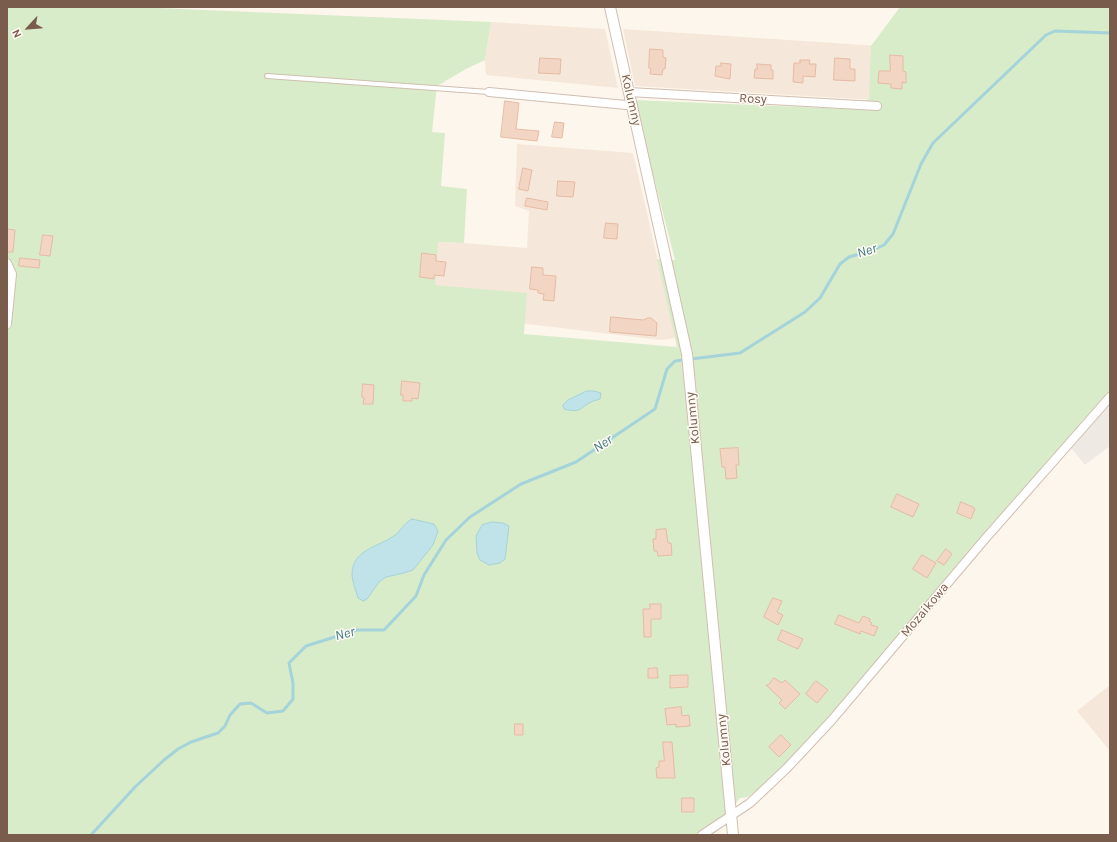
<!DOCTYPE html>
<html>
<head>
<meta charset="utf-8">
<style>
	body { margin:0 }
	#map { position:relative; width:1117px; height:842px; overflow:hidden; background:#fdf6ec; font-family:Karla,sans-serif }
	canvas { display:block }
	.frame { position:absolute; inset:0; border:8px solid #7a5c4d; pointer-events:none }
	.north { position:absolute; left:8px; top:8px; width:40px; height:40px; -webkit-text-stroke:3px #fffaf3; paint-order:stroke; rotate:244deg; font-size:11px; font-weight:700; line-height:16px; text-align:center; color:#7a5c4d }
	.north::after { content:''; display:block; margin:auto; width:14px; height:18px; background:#7a5c4d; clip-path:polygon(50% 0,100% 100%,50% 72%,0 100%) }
</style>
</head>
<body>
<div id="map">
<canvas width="1117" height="842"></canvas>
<div class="frame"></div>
<div class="north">N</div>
</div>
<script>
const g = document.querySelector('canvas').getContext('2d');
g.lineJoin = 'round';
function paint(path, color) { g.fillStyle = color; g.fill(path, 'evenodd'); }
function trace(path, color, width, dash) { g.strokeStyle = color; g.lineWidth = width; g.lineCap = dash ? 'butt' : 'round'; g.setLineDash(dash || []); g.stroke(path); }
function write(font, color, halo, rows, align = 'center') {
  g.font = font + ' Karla,sans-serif'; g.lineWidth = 3; g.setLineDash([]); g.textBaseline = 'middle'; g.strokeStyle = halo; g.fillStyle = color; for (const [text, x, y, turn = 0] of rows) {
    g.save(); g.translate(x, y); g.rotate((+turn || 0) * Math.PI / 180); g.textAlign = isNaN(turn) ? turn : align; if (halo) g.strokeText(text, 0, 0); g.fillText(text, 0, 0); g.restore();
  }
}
paint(new Path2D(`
	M 491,22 L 605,29 L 618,88 L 486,75 L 485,60 Z
	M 623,29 L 1015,55 L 963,105 L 635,86 Z
	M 517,144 L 633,153 L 676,338 L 660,340 L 519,323 L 411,284 L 409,241 L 464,243 L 527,248 L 529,211 L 515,206 Z
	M 1110,685 L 1110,751 L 1077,711 Z`), '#f5e8da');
paint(new Path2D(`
	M 1110,404 L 1110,446 L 1085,465 L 1071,448 Z`), '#efe9e4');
paint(new Path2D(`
	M 7,7 L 134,7 L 491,22 L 485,60 L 466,69 L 437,86 L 432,132 L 445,133 L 441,186 L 467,189 L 464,243 L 438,242 L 435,285 L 527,293 L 524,334 L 677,347 L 657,259 L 675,260 L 634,100 L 848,109 L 869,99 L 871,46 L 900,7 L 1110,7 L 1110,392 L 988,528 L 839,705 L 771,779 L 748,797 L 740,798 L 721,822 L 698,835 L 7,835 Z`), '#d8ecc9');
const water = new Path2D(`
	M 587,391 L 594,391 L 601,393 L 600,399 C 597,400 593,401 591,402 C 578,409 581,413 564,409 L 563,405 L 568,400 Z
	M 412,519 L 434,524 L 438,531 L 433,545 L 413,570 L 404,573 L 386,577 L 379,582 L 367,599 L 363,601 L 358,598 C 356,591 352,581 352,574 C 352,550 378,547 394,536 C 401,531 403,524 412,519 Z
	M 492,522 L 503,523 L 509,526 L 505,559 L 500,563 L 489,565 L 480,560 L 477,553 L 476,536 L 482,525 Z`);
paint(water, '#bfe3e8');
trace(water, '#a5d3da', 1);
trace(new Path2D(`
	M 91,835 L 135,787 L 164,760 L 178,749 L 191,742 L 218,733 L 225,726 L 230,715 L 240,704 L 251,703 L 267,713 L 283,711 L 293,699 L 293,683 L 289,663 L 306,646 L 357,630 L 384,630 L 416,596 L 424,575 L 446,540 L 470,517 L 521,484 L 576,462 L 655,409 L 667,369 L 675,361 L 740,353 L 805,312 L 820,298 L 840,264 L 849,257 L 873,250 L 884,245 L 893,234 L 921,164 L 933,143 L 1046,35 L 1055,31 L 1110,33`), '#a5d3da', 3);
const building = new Path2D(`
	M 650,49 L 663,50 L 663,57 L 666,58 L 665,69 L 663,69 L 662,75 L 650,74 L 651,69 L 649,68 Z
	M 890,55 L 903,56 L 903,71 L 906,72 L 906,83 L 902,82 L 902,89 L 891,88 L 891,84 L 878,83 L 879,71 L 890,71 Z
	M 540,58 L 561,59 L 560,74 L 539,73 Z
	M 835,58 L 850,59 L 850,69 L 855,69 L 855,81 L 834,80 Z
	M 800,60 L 810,60 L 809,64 L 816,64 L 815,77 L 803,76 L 803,83 L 793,82 L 794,63 L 800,63 Z
	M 721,63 L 731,64 L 730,79 L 715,76 L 716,66 L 721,66 Z
	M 757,64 L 771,65 L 771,70 L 773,70 L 773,79 L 754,78 L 755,69 L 757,69 Z
	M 505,101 L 519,103 L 516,129 L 539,131 L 537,141 L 501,137 Z
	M 555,122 L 564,123 L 562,138 L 552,137 Z
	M 523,168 L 532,170 L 528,191 L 519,189 Z
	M 558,181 L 575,182 L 573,197 L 557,196 Z
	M 527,198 L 548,202 L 547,210 L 525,206 Z
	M 606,223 L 618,224 L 617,239 L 604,238 Z
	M 7,229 L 15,230 L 13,252 L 7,252 Z
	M 43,235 L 53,236 L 50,256 L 40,255 Z
	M 422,253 L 436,255 L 436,261 L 446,262 L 444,276 L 434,275 L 434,279 L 420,277 Z
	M 20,258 L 40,260 L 39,268 L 19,266 Z
	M 532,267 L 543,268 L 543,275 L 556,276 L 554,301 L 543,300 L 544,294 L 538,293 L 538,290 L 530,289 Z
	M 611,317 L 643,320 L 648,318 L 651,318 L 657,323 L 656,336 L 610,332 Z
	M 402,381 L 420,383 L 418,399 L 412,398 L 412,401 L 403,401 L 403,395 L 401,395 Z
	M 363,384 L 374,385 L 373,404 L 363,404 L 364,398 L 362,397 Z
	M 738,448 L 739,465 L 736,465 L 737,478 L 726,479 L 725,467 L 722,467 L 720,449 Z
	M 897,494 L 919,504 L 913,517 L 891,507 Z
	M 961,502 L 973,507 L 973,508 L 975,509 L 971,519 L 957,513 Z
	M 666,529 L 668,543 L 671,543 L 672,555 L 658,556 L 657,551 L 654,551 L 653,539 L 656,539 L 656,530 Z
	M 946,549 L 952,554 L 944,565 L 937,561 Z
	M 922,555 L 936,563 L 927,578 L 913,569 Z
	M 773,598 L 782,601 L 777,612 L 783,615 L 778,625 L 764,617 Z
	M 650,604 L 661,604 L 661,619 L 651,619 L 651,637 L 644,637 L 643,609 L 650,609 Z
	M 839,615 L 859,623 L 863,616 L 870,619 L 869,621 L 872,623 L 871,625 L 878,627 L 874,636 L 861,631 L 860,634 L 835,624 Z
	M 782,630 L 803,639 L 798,649 L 778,640 Z
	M 657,668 L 658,678 L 648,678 L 648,669 Z
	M 681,675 L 688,675 L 688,687 L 670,688 L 670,676 Z
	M 774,678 L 782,683 L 785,680 L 800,694 L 785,709 L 779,703 L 782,700 L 766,685 L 768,685 Z
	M 816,681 L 828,690 L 817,703 L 806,694 Z
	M 681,707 L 682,716 L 689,715 L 690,726 L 676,727 L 676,724 L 667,725 L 665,709 Z
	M 515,724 L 523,724 L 523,735 L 515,735 Z
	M 781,735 L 791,745 L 779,757 L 769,747 Z
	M 663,742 L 672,742 L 675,778 L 657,778 L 656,768 L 659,767 L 659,761 L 664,761 Z
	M 682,798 L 694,798 L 694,812 L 682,812 Z`);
paint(building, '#f3d5c3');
trace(building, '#e6bba3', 1);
const service = new Path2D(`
	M 267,76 L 489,92`);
const minor = new Path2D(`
	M 489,92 L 626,105 L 632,104
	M 629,92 L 877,106
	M 7,263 L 12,274 L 7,324
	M 702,835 L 750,803 L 787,768 L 831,721 L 985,539 L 1110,397`);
const tertiary = new Path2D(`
	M 610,7 L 687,354 L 733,835`);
trace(service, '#d1beb0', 6);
trace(minor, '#d1beb0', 10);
trace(tertiary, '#d1beb0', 12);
trace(service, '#fff', 4);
trace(minor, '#fff', 8);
trace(tertiary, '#fff', 10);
write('13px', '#7a5c4d', '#fffaf3', [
	["Rosy",753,99,3],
	["Kolumny",631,100,77],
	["Kolumny",693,418,-96],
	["Mozaikowa",925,610,-50],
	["Kolumny",724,740,-96]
]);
write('italic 14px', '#437c86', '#fffaf3', [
	["Ner",867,251,-18],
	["Ner",603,444,-34],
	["Ner",345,634,-14]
]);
</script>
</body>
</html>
